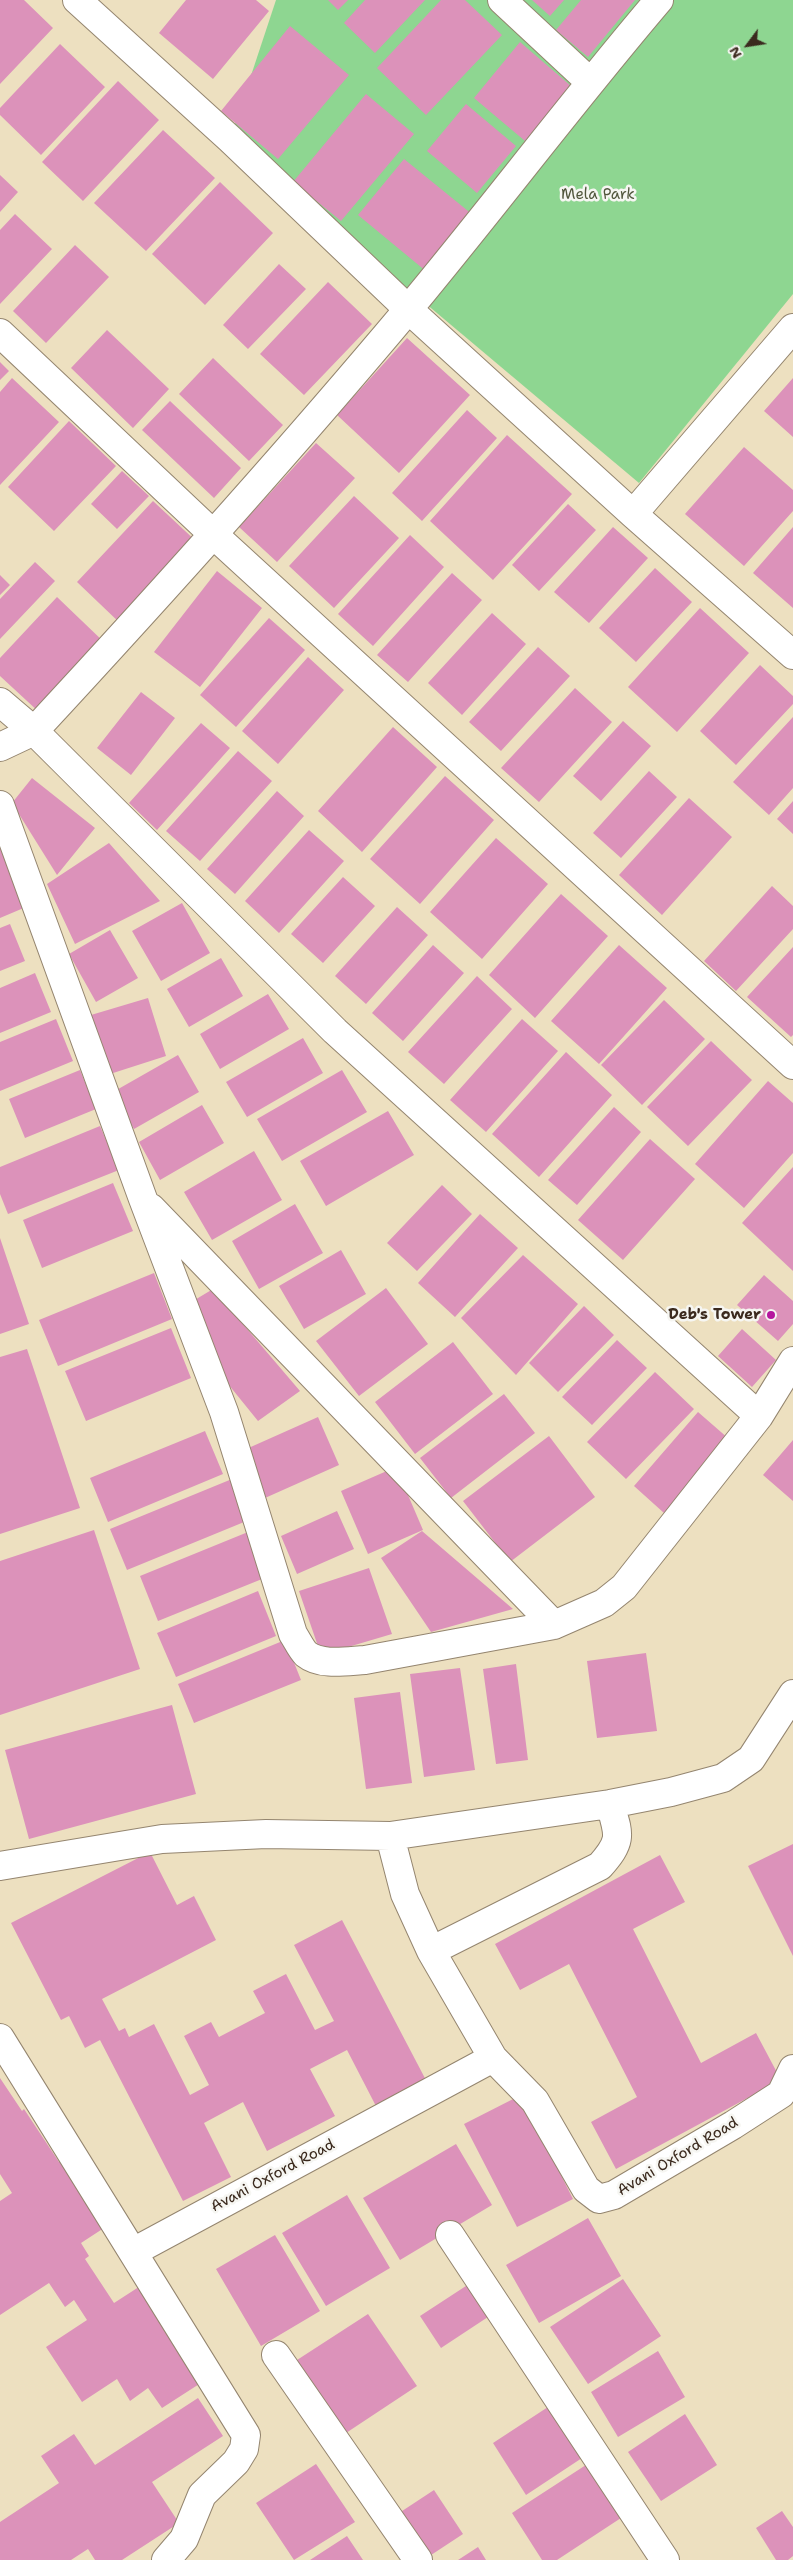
<!DOCTYPE html>
<html>
<head>
<meta charset="utf-8">
<style>
	body { margin:0 }
	#map { position:relative; width:793px; height:2560px; overflow:hidden; background:#ede0c0; font-family:"Shantell Sans",sans-serif }
	canvas { display:block }
	.north { position:absolute; left:723px; top:20px; width:50px; height:50px; -webkit-text-stroke:4px #f6f6f2; paint-order:stroke; rotate:239deg; font-size:14px; font-weight:700; line-height:20px; text-align:center; color:#3b2a1e }
	.north::after { content:''; display:block; margin:auto; width:18px; height:22px; background:#3b2a1e; clip-path:polygon(50% 0,100% 100%,50% 72%,0 100%) }
</style>
</head>
<body>
<div id="map">
<canvas width="793" height="2560"></canvas>
<div class="north">N</div>
</div>
<script>
const g = document.querySelector('canvas').getContext('2d');
g.lineJoin = 'round';
function paint(path, color) { g.fillStyle = color; g.fill(path, 'evenodd'); }
function trace(path, color, width, dash) { g.strokeStyle = color; g.lineWidth = width; g.lineCap = dash ? 'butt' : 'round'; g.setLineDash(dash || []); g.stroke(path); }
function write(font, color, halo, rows, align = 'center') {
  g.font = font + ' "Shantell Sans",sans-serif'; g.lineWidth = 5; g.setLineDash([]); g.textBaseline = 'middle'; g.strokeStyle = halo; g.fillStyle = color; for (const [text, x, y, turn = 0] of rows) {
    g.save(); g.translate(x, y); g.rotate((+turn || 0) * Math.PI / 180); g.textAlign = isNaN(turn) ? turn : align; if (halo) g.strokeText(text, 0, 0); g.fillText(text, 0, 0); g.restore();
  }
}
paint(new Path2D(`
	M 276,0 L 793,0 L 793,294 L 639,483 L 230,139 Z`), '#8ed691');
paint(new Path2D(`
	M 0,0 L 24,0 L 53,28 L 0,84 Z
	M 186,0 L 256,0 L 269,11 L 213,79 L 159,33 Z
	M 328,0 L 348,0 L 338,10 Z
	M 365,0 L 425,0 L 375,53 L 344,23 Z
	M 441,0 L 465,0 L 502,35 L 426,115 L 377,68 Z
	M 532,0 L 564,0 L 550,16 Z
	M 581,0 L 635,0 L 588,57 L 556,30 Z
	M 290,26 L 349,75 L 278,159 L 221,111 Z
	M 520,42 L 571,86 L 525,141 L 474,98 Z
	M 60,44 L 105,87 L 41,155 L 0,115 L 0,108 Z
	M 118,81 L 159,120 L 83,201 L 42,162 Z
	M 366,94 L 414,134 L 341,221 L 293,182 Z
	M 466,104 L 516,146 L 477,193 L 427,151 Z
	M 163,130 L 215,178 L 146,251 L 94,203 Z
	M 404,159 L 473,215 L 427,272 L 358,215 Z
	M 0,175 L 18,192 L 0,212 Z
	M 220,182 L 273,233 L 205,305 L 152,254 Z
	M 15,214 L 52,249 L 0,304 L 0,230 Z
	M 75,245 L 109,277 L 46,343 L 13,311 Z
	M 279,264 L 306,289 L 248,349 L 223,325 Z
	M 328,282 L 372,324 L 304,395 L 260,354 Z
	M 107,330 L 169,389 L 133,428 L 71,368 Z
	M 407,338 L 470,395 L 399,473 L 337,415 Z
	M 213,358 L 283,425 L 249,461 L 179,394 Z
	M 0,362 L 9,371 L 0,380 Z
	M 12,378 L 59,422 L 0,485 L 0,392 Z
	M 793,378 L 793,437 L 764,411 Z
	M 170,401 L 241,468 L 214,498 L 142,430 Z
	M 467,410 L 497,438 L 422,521 L 392,493 Z
	M 69,421 L 116,466 L 54,531 L 8,487 Z
	M 507,435 L 572,494 L 493,580 L 430,521 Z
	M 316,443 L 355,478 L 277,562 L 239,527 Z
	M 744,447 L 793,490 L 793,511 L 744,566 L 685,514 Z
	M 122,471 L 149,496 L 117,529 L 91,504 Z
	M 354,496 L 399,538 L 334,608 L 289,566 Z
	M 153,501 L 199,544 L 122,625 L 77,582 Z
	M 568,504 L 596,530 L 539,591 L 512,565 Z
	M 613,527 L 648,558 L 589,623 L 554,592 Z
	M 793,527 L 793,608 L 753,573 Z
	M 410,535 L 444,567 L 373,646 L 338,614 Z
	M 35,562 L 55,581 L 0,639 L 0,599 Z
	M 655,568 L 692,602 L 636,662 L 599,628 Z
	M 217,571 L 262,608 L 200,687 L 154,652 Z
	M 452,573 L 482,600 L 408,682 L 377,655 Z
	M 0,575 L 10,585 L 0,595 Z
	M 57,597 L 106,644 L 40,713 L 0,676 L 0,658 Z
	M 700,608 L 749,653 L 677,732 L 628,687 Z
	M 492,613 L 526,644 L 462,715 L 428,683 Z
	M 269,618 L 305,650 L 236,727 L 200,695 Z
	M 538,647 L 570,676 L 501,751 L 469,722 Z
	M 308,657 L 344,690 L 278,764 L 242,731 Z
	M 760,665 L 793,696 L 793,704 L 736,765 L 700,731 Z
	M 575,688 L 612,722 L 539,802 L 501,768 Z
	M 141,692 L 175,718 L 131,775 L 97,748 Z
	M 793,717 L 793,788 L 769,815 L 733,782 Z
	M 623,721 L 651,746 L 601,801 L 573,776 Z
	M 201,723 L 230,748 L 157,830 L 129,803 Z
	M 393,727 L 437,767 L 362,852 L 318,811 Z
	M 238,751 L 272,781 L 200,861 L 166,831 Z
	M 649,771 L 677,797 L 621,858 L 593,833 Z
	M 445,776 L 494,820 L 420,904 L 370,859 Z
	M 32,778 L 95,828 L 57,875 L 12,803 Z
	M 277,791 L 304,816 L 235,894 L 207,869 Z
	M 689,798 L 732,837 L 662,915 L 619,875 Z
	M 793,801 L 793,834 L 777,819 Z
	M 309,830 L 344,861 L 279,933 L 245,901 Z
	M 496,838 L 548,884 L 482,959 L 430,912 Z
	M 109,843 L 160,901 L 75,944 L 47,884 Z
	M 0,844 L 26,907 L 0,918 Z
	M 343,877 L 375,906 L 323,963 L 291,934 Z
	M 772,886 L 793,906 L 793,929 L 736,991 L 704,961 Z
	M 561,894 L 608,936 L 535,1018 L 489,975 Z
	M 182,903 L 210,953 L 161,981 L 132,931 Z
	M 397,907 L 428,935 L 366,1004 L 335,976 Z
	M 10,924 L 25,961 L 0,971 L 0,928 Z
	M 110,930 L 138,978 L 96,1002 L 69,954 Z
	M 433,945 L 464,973 L 403,1041 L 372,1013 Z
	M 619,945 L 667,988 L 599,1064 L 551,1021 Z
	M 793,947 L 793,1035 L 791,1037 L 747,997 Z
	M 221,958 L 243,996 L 189,1027 L 167,989 Z
	M 35,973 L 51,1012 L 0,1033 L 0,988 Z
	M 477,976 L 512,1009 L 444,1084 L 408,1052 Z
	M 268,994 L 289,1029 L 220,1069 L 200,1034 Z
	M 148,998 L 166,1056 L 110,1074 L 91,1015 Z
	M 664,1000 L 705,1039 L 642,1105 L 601,1065 Z
	M 56,1019 L 73,1061 L 0,1091 L 0,1042 Z
	M 522,1019 L 558,1051 L 486,1132 L 450,1100 Z
	M 303,1038 L 323,1073 L 247,1117 L 226,1082 Z
	M 711,1041 L 752,1080 L 688,1146 L 647,1107 Z
	M 566,1052 L 612,1095 L 539,1177 L 492,1134 Z
	M 178,1055 L 199,1092 L 134,1129 L 113,1092 Z
	M 80,1070 L 96,1109 L 25,1138 L 9,1099 Z
	M 342,1070 L 367,1112 L 282,1161 L 257,1119 Z
	M 768,1081 L 793,1103 L 793,1153 L 744,1208 L 695,1164 Z
	M 202,1105 L 224,1143 L 160,1180 L 139,1142 Z
	M 614,1107 L 641,1132 L 577,1205 L 548,1180 Z
	M 388,1111 L 414,1155 L 326,1206 L 300,1161 Z
	M 100,1126 L 119,1170 L 8,1214 L 0,1194 L 0,1167 Z
	M 650,1139 L 695,1179 L 623,1260 L 578,1220 Z
	M 254,1151 L 282,1200 L 212,1240 L 184,1192 Z
	M 793,1167 L 793,1271 L 742,1223 Z
	M 113,1183 L 133,1231 L 42,1268 L 23,1220 Z
	M 442,1185 L 472,1214 L 417,1271 L 387,1243 Z
	M 295,1204 L 323,1253 L 259,1289 L 232,1241 Z
	M 480,1214 L 518,1248 L 455,1317 L 418,1283 Z
	M 0,1238 L 29,1324 L 0,1334 Z
	M 341,1250 L 366,1294 L 304,1329 L 279,1286 Z
	M 523,1255 L 578,1304 L 516,1375 L 461,1318 Z
	M 154,1273 L 172,1319 L 58,1366 L 39,1320 Z
	M 764,1275 L 793,1301 L 793,1324 L 778,1341 L 737,1305 Z
	M 386,1288 L 428,1344 L 359,1396 L 316,1341 Z
	M 213,1289 L 300,1391 L 258,1421 L 224,1379 L 193,1301 Z
	M 584,1306 L 614,1335 L 558,1392 L 529,1363 Z
	M 171,1328 L 191,1378 L 86,1421 L 65,1371 Z
	M 742,1329 L 776,1360 L 752,1387 L 718,1356 Z
	M 617,1340 L 647,1368 L 592,1425 L 562,1397 Z
	M 453,1342 L 493,1394 L 415,1454 L 375,1402 Z
	M 27,1349 L 80,1508 L 0,1534 L 0,1357 Z
	M 655,1372 L 694,1409 L 626,1479 L 587,1442 Z
	M 504,1394 L 535,1433 L 451,1498 L 420,1458 Z
	M 698,1412 L 729,1439 L 664,1513 L 634,1486 Z
	M 318,1417 L 339,1465 L 265,1498 L 244,1450 Z
	M 205,1431 L 223,1474 L 108,1522 L 90,1478 Z
	M 549,1436 L 595,1497 L 510,1562 L 463,1501 Z
	M 793,1440 L 793,1501 L 763,1475 Z
	M 396,1467 L 423,1530 L 368,1554 L 341,1491 Z
	M 232,1479 L 249,1520 L 127,1570 L 110,1529 Z
	M 337,1511 L 354,1549 L 297,1574 L 281,1536 Z
	M 94,1530 L 140,1669 L 0,1715 L 0,1561 Z
	M 422,1531 L 513,1609 L 431,1632 L 381,1558 Z
	M 248,1532 L 267,1577 L 158,1621 L 140,1576 Z
	M 369,1568 L 392,1634 L 321,1655 L 299,1591 Z
	M 258,1591 L 276,1636 L 176,1677 L 157,1633 Z
	M 285,1640 L 301,1680 L 194,1723 L 178,1684 Z
	M 646,1653 L 657,1731 L 597,1738 L 587,1661 Z
	M 516,1664 L 528,1760 L 496,1764 L 483,1669 Z
	M 460,1668 L 475,1770 L 424,1777 L 410,1674 Z
	M 400,1692 L 412,1783 L 366,1789 L 354,1698 Z
	M 172,1705 L 196,1794 L 29,1839 L 5,1750 Z
	M 793,1844 L 793,1956 L 748,1866 Z
	M 150,1852 L 177,1905 L 194,1896 L 216,1940 L 102,1999 L 119,2031 L 125,2028 L 129,2037 L 154,2024 L 190,2095 L 209,2085 L 184,2036 L 211,2022 L 219,2037 L 265,2013 L 253,1991 L 286,1974 L 315,2030 L 334,2021 L 294,1945 L 342,1920 L 428,2084 L 378,2110 L 347,2050 L 310,2069 L 335,2116 L 267,2151 L 243,2102 L 204,2123 L 231,2177 L 183,2201 L 100,2040 L 85,2048 L 69,2016 L 61,2020 L 11,1923 Z
	M 660,1855 L 685,1902 L 633,1929 L 701,2063 L 756,2033 L 781,2080 L 616,2169 L 591,2122 L 637,2097 L 569,1964 L 520,1990 L 495,1944 Z
	M 0,2078 L 22,2111 L 24,2109 L 59,2162 L 64,2160 L 107,2226 L 81,2243 L 89,2256 L 85,2259 L 114,2303 L 145,2283 L 207,2379 L 162,2408 L 148,2388 L 130,2401 L 117,2379 L 82,2402 L 46,2347 L 87,2320 L 74,2300 L 65,2307 L 49,2283 L 0,2315 L 0,2201 L 12,2193 L 0,2174 Z
	M 521,2095 L 573,2199 L 517,2227 L 464,2124 Z
	M 456,2144 L 492,2205 L 400,2260 L 363,2198 Z
	M 347,2195 L 390,2268 L 326,2306 L 282,2233 Z
	M 588,2218 L 621,2276 L 539,2323 L 506,2265 Z
	M 275,2235 L 320,2311 L 261,2346 L 216,2269 Z
	M 623,2279 L 661,2336 L 588,2384 L 550,2327 Z
	M 469,2284 L 491,2315 L 441,2348 L 420,2316 Z
	M 368,2314 L 417,2386 L 346,2433 L 297,2360 Z
	M 658,2351 L 685,2397 L 618,2437 L 591,2392 Z
	M 198,2398 L 223,2436 L 152,2482 L 179,2523 L 122,2560 L 95,2560 L 88,2549 L 71,2560 L 0,2560 L 0,2522 L 59,2483 L 41,2456 L 74,2434 L 95,2465 Z
	M 548,2407 L 582,2458 L 526,2495 L 493,2443 Z
	M 685,2414 L 717,2465 L 661,2501 L 628,2452 Z
	M 589,2463 L 624,2516 L 557,2560 L 542,2560 L 512,2513 Z
	M 316,2464 L 355,2522 L 294,2560 L 256,2503 Z
	M 434,2490 L 463,2534 L 425,2559 L 396,2515 Z
	M 782,2511 L 793,2527 L 793,2556 L 788,2560 L 776,2560 L 756,2528 Z
	M 347,2536 L 363,2560 L 310,2560 Z
	M 478,2547 L 486,2560 L 458,2560 Z`), '#dc92ba');
const minor = new Path2D(`
	M 77,0 L 230,139 L 408,309 L 633,514 L 793,655
	M 502,0 L 589,81
	M 0,333 L 214,535 L 793,1065
	M 633,514 L 793,328
	M 0,702 L 34,731 L 335,1031 L 759,1416
	M 0,747 L 34,731 C 161,594 286,455 406,312 C 492,209 572,102 659,0
	M 0,805 L 143,1199 L 224,1412 L 293,1634 C 297,1640 301,1649 306,1654 C 321,1666 347,1661 365,1660 L 554,1625 L 604,1603 L 624,1587 L 759,1416 L 793,1361
	M 151,1208 L 554,1625
	M 390,1836 L 405,1894 L 431,1951 L 493,2058
	M 0,1866 L 162,1839 L 266,1834 L 390,1836 L 610,1804 L 671,1792 L 723,1778 L 751,1759 L 793,1694
	M 431,1951 L 600,1866 C 623,1840 619,1835 610,1804
	M 0,2038 L 246,2435 L 244,2449 L 236,2462 L 202,2495 L 184,2539 L 166,2560
	M 450,2235 L 665,2560
	M 133,2252 L 493,2058 L 535,2101 L 586,2189 L 599,2199 L 614,2195 L 733,2125 L 781,2094 L 793,2069
	M 276,2355 L 418,2560`);
trace(minor, '#94856f', 30);
trace(minor, '#fff', 28);
for (const [x, y, r, color] of [
	[771,1315,5,"#b5179e"]
]) { const dot = new Path2D(); dot.arc(x, y, r, 0, 2 * Math.PI); g.fillStyle = color; g.fill(dot); trace(dot, '#f6f6f2', 2); }
write('15px', '#50553b', '#f6f6f2', [
	["Mela Park",598,195]
]);
write('bold 15px', '#3b2a1e', '#f6f6f2', [
	["Deb's Tower",761,1315]
], 'right');
write('15px', '#3b2a1e', '#f6f6f2', [
	["Avani Oxford Road",678,2157,-31],
	["Avani Oxford Road",273,2176,-28]
]);
</script>
</body>
</html>
